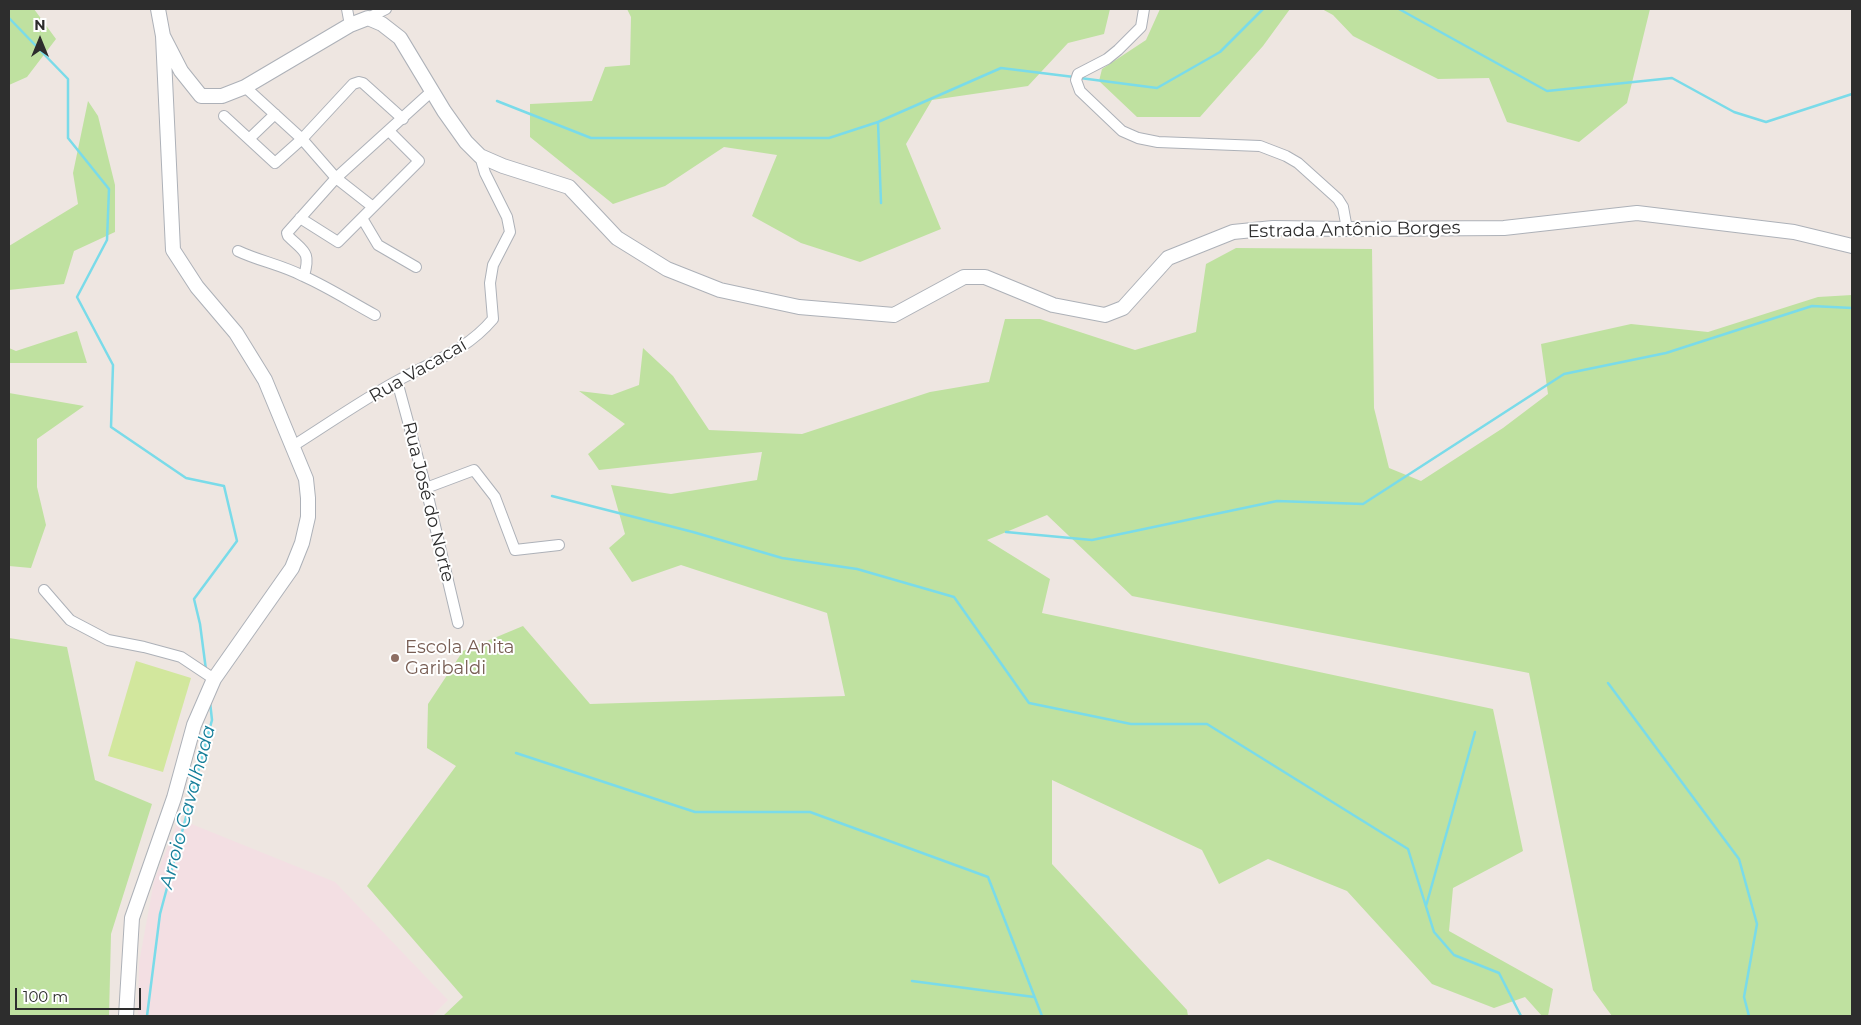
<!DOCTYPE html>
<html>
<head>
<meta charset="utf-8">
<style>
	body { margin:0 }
	#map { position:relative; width:1861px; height:1025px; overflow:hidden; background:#eee6e1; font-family:Montserrat,sans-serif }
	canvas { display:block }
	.frame { position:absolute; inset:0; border:10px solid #2d2d2d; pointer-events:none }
	.north { position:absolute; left:15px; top:15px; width:50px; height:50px; -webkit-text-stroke:4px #fff; paint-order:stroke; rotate:0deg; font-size:14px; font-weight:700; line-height:20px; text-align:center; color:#2d2d2d }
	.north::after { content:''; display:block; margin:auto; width:18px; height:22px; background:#2d2d2d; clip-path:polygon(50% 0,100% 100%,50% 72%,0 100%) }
	.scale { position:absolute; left:15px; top:988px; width:126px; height:22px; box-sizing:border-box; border:2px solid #2d2d2d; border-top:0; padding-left:6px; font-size:15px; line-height:18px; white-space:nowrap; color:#2d2d2d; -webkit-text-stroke:4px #fff; paint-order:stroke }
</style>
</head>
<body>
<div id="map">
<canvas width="1861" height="1025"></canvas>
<div class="frame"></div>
<div class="north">N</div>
<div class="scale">100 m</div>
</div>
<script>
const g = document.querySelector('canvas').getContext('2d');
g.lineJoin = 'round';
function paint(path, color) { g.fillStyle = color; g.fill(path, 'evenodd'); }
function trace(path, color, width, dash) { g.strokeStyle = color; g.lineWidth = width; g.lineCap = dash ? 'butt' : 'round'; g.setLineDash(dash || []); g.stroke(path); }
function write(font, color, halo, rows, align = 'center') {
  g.font = font + ' Montserrat,sans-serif'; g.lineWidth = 4; g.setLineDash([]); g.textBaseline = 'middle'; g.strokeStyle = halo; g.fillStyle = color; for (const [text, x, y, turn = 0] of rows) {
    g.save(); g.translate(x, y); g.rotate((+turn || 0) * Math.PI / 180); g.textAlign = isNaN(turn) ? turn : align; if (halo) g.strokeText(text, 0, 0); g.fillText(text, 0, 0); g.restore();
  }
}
paint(new Path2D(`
	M 179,819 L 335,882 L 448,1000 L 432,1016 L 138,1016 L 139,963 L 154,881 Z`), '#f3dfe3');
paint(new Path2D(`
	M 9,9 L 34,9 L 56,39 L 27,77 L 9,85 Z
	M 627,9 L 1110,9 L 1104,34 L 1068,43 L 1028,86 L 932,100 L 906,144 L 941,229 L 860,262 L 801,243 L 752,216 L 777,155 L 724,147 L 665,186 L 613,204 L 530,137 L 530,104 L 592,101 L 605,67 L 630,65 L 631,17 Z
	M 1160,9 L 1290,9 L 1263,46 L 1200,117 L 1137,117 L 1099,81 L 1102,69 L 1146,40 Z
	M 1322,9 L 1650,9 L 1627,103 L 1579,142 L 1507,122 L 1489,78 L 1438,79 L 1353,36 L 1333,15 Z
	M 88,101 L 98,116 L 115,185 L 115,232 L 74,251 L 64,284 L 9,290 L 9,246 L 78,204 L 73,173 Z
	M 1236,248 L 1372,249 L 1374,408 L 1389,468 L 1421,481 L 1503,428 L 1548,394 L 1541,344 L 1631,324 L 1708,332 L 1818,297 L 1852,295 L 1852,1016 L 1612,1016 L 1593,990 L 1529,673 L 1132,596 L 1047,515 L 987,540 L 1050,579 L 1042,613 L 1493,709 L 1523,851 L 1453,888 L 1449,931 L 1553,989 L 1548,1016 L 1542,1016 L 1525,997 L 1494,1008 L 1432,984 L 1347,891 L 1268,859 L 1219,884 L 1202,850 L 1052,780 L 1052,864 L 1187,1010 L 1188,1016 L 443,1016 L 463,997 L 367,886 L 456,766 L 427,748 L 428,704 L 463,651 L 523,626 L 590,704 L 845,696 L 827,613 L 681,565 L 632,582 L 609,548 L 625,534 L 611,485 L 671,494 L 757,480 L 762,452 L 599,470 L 588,454 L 625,424 L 579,391 L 612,395 L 639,385 L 643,348 L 673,376 L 709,430 L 802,434 L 930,392 L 989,382 L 1005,319 L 1040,319 L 1135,350 L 1196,332 L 1206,264 Z
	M 77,331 L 87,363 L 9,363 L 9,348 L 16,351 Z
	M 9,393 L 84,406 L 37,439 L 37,487 L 46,525 L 31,568 L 9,566 Z
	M 9,638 L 67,647 L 95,780 L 152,804 L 111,934 L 109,1016 L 9,1016 Z`), '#bfe1a0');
paint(new Path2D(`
	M 136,661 L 191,678 L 163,772 L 108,756 Z`), '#d2e79d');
trace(new Path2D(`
	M 1399,9 L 1547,91 L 1672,78 L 1734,112 L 1766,122 L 1852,94
	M 9,18 L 68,79 L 68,138 L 109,189 L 107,240 L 77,297 L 113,365 L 111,427 L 186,478 L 224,486 L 237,541 L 194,599 L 200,624 L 206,670
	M 1080,78 L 1157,88 L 1220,52 L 1263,9
	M 497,101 L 591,138 L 829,138 L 878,122 L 1001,68 L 1074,77
	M 878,122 L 881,203
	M 552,496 L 693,532 L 782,558 L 857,569 L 954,597 L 1029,703 L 1131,724 L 1207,724 L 1408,849 L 1434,932 L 1454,955 L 1499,973 L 1521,1016
	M 1006,532 L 1092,540 L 1277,501 L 1363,504 L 1564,374 L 1666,353 L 1812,306 L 1852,308
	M 1608,683 L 1739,859 L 1757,924 L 1744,997 L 1749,1016
	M 516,753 L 695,812 L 810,812 L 988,877 L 1042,1016
	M 1426,906 L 1475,732
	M 912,981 L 1034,997
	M 147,1016 L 160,914 L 212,720 L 210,702`), '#7adbe9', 2.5);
const street = new Path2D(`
	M 347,9 L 350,25
	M 1144,9 L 1141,27 L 1118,50 L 1107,59 L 1078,74 L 1076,80 L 1080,91 L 1122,131 L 1138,138 L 1158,142 L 1260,146 L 1286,156 L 1298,163 L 1338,199 L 1343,207 L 1347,229
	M 368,18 L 386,9
	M 245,87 L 302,139 L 336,178 L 373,207
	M 224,116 L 275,163 L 302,139 L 353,84 L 359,82 L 363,83 L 403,119
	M 249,139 L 275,114
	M 300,218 L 338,242 L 419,161 L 389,131
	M 362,218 L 378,245 L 416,267
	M 238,251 C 259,261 282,265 303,276 C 328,287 351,302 375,315
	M 304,276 C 311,251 304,252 288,236 L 287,233 L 336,178 L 432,91
	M 397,381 L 426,488 L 458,623
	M 293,446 C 328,424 362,400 397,381 C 433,361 466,351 493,319 L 490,283 L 493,265 L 510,232 L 507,217 L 485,173 L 480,156
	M 426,488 L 474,470 L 495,497 L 515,550 L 559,545
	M 44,590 L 70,620 L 108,640 L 144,647 L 181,657 L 214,679`);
const secondary = new Path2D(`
	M 163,36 L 181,71 L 201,96 L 222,96 L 245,87 L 350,25 L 368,18 L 382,24 L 400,38 L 444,111 L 466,142 L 480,156 L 503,166 L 569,187 L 617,238 L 667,269 L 720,290 L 799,307 L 894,315 L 964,277 L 985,277 L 1053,305 L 1105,315 L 1123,308 L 1168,258 L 1233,232 L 1273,228 L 1347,229 L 1504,228 L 1637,213 L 1794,232 L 1852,246
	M 126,1016 L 132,918 L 174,798 L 194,725 L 214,679 L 292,568 L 302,543 L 308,517 L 308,498 L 306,479 L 265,380 L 236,333 L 197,287 L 173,250 L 163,36 L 158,9`);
trace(street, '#adb1b8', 12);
trace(secondary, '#adb1b8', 16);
trace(street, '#fff', 10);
trace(secondary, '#fff', 14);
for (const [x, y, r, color] of [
	[395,658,5,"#8d6e63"]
]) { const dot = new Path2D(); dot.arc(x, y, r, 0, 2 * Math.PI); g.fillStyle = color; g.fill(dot); trace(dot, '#fff', 2); }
write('18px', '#2d2d2d', '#fff', [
	["Estrada Antônio Borges",1354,230,-1],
	["Rua Vacacaí",418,371,-30],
	["Rua José do Norte",428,502,76]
]);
write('18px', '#785e54', '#fff', [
	["Escola Anita",405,648],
	["Garibaldi",405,669]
], 'left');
write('italic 19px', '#157e99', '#fff', [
	["Arroio Cavalhada",188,807,-75]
]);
</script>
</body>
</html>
